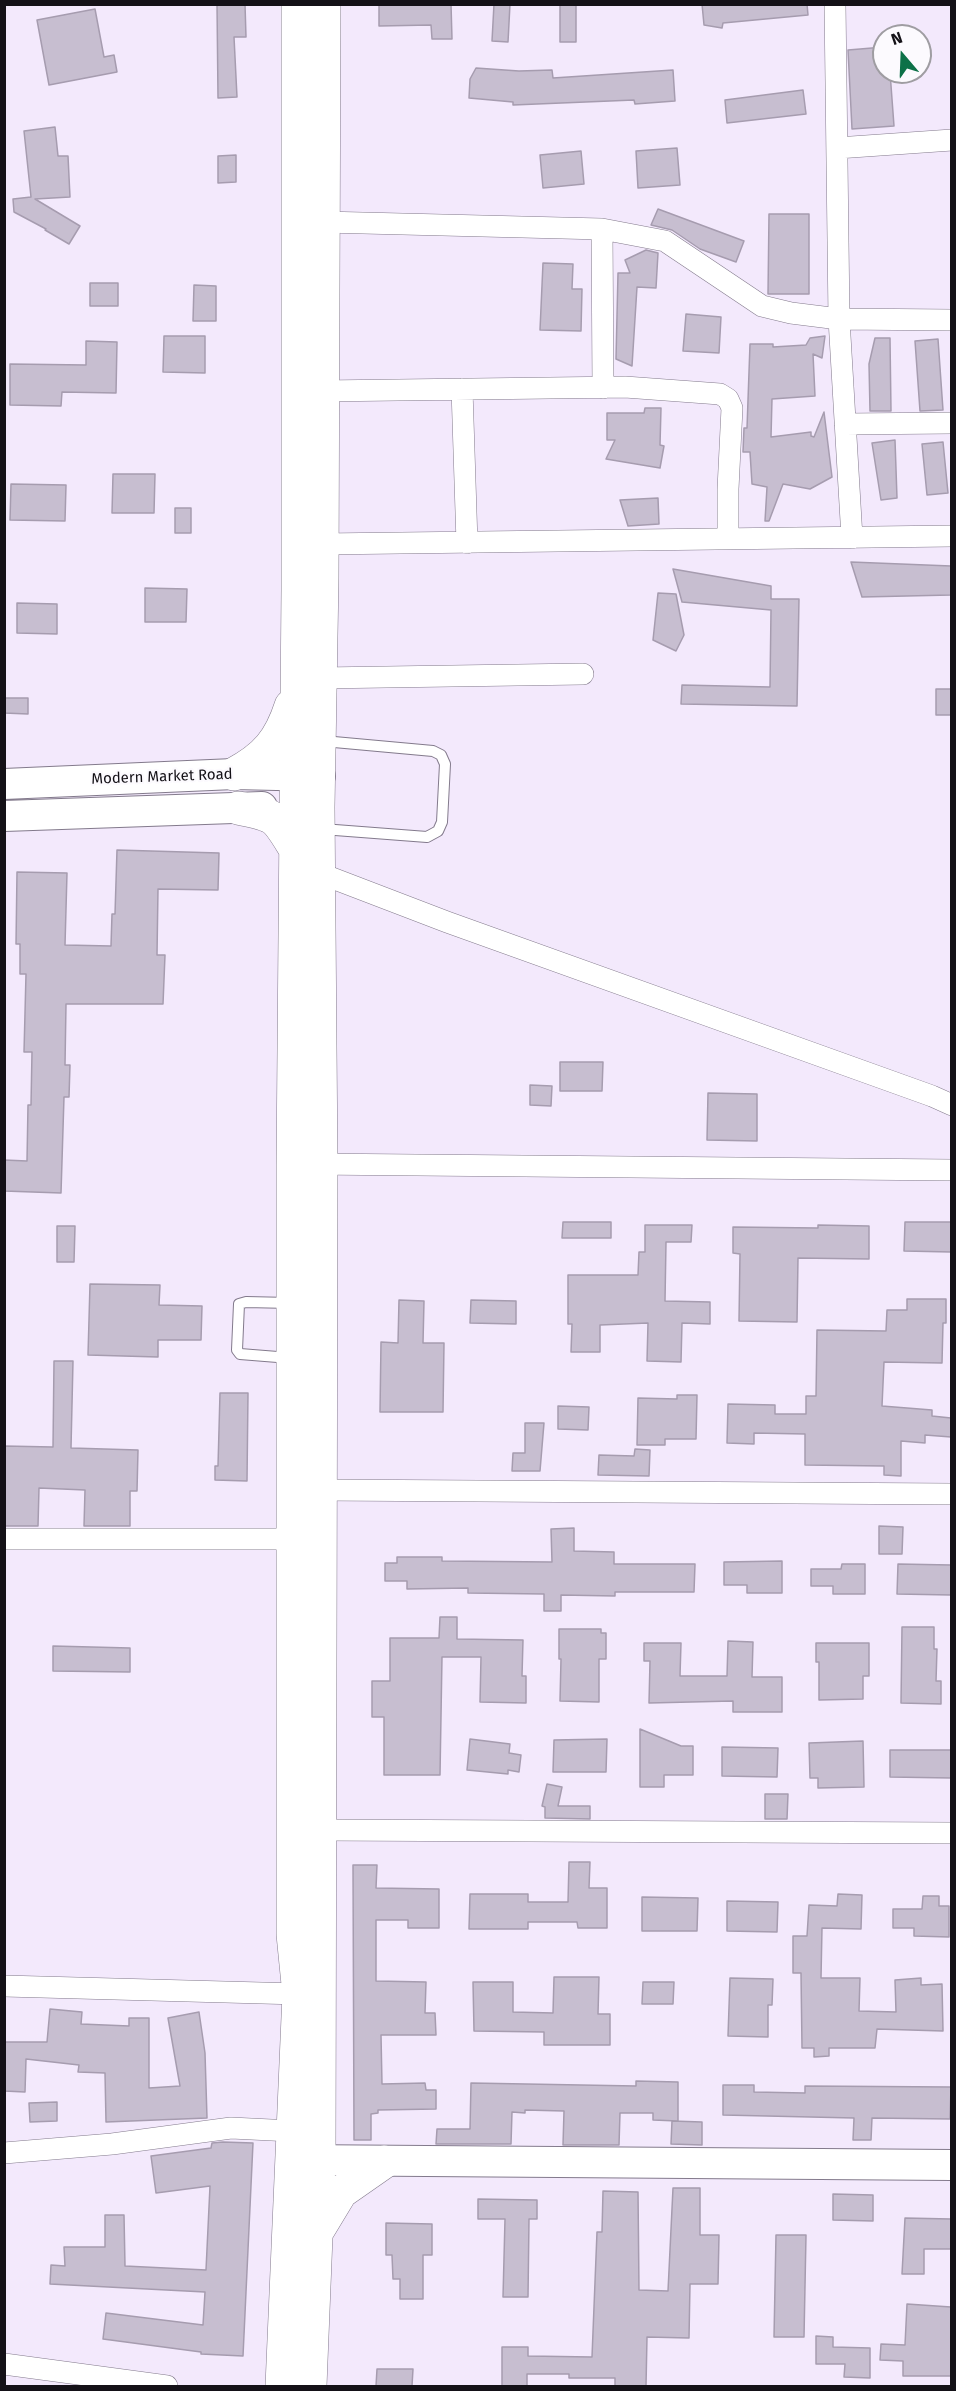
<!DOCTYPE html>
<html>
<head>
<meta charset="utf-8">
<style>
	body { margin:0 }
	#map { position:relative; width:956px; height:2391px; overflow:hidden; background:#f3e9fc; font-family:"Fira Sans",sans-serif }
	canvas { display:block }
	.frame { position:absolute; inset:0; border:6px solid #141117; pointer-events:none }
	.north { position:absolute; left:872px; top:24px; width:60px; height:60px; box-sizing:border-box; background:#fcfafe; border:2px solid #9f9da2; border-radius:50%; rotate:341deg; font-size:16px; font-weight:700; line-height:24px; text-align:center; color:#141117 }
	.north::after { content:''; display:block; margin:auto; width:21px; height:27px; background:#0d7148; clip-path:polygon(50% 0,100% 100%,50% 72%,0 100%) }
</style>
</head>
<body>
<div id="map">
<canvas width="956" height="2391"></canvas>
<div class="frame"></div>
<div class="north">N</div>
</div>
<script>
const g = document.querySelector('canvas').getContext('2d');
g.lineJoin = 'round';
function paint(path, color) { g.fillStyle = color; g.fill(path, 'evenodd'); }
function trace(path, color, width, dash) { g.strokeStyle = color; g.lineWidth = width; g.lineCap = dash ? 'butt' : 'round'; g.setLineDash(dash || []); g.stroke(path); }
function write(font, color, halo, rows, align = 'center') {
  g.font = font + ' "Fira Sans",sans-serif'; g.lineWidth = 4.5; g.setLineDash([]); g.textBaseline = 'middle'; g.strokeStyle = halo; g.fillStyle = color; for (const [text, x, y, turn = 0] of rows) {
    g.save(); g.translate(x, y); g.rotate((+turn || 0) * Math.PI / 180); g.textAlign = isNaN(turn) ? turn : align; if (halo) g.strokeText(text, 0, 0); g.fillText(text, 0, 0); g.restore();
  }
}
const building = new Path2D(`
	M 217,4 L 245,4 L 246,37 L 234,37 L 237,97 L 218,98 Z
	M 379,4 L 451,4 L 452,39 L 432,39 L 431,25 L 379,26 Z
	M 494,4 L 510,4 L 508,42 L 492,41 Z
	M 560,4 L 576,4 L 576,42 L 560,42 Z
	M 702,4 L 807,4 L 808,15 L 723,23 L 722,28 L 704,25 Z
	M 95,9 L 104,57 L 114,55 L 117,72 L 49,85 L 37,20 Z
	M 884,47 L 884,72 L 890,72 L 894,126 L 852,129 L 848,50 Z
	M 476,68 L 519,71 L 552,70 L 553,78 L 673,70 L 675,101 L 635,104 L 634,100 L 513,105 L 513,102 L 469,98 L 470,79 Z
	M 803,90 L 806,114 L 727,123 L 725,100 Z
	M 55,127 L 58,156 L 68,156 L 70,197 L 35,199 L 80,226 L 69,244 L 45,230 L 46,229 L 14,212 L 13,199 L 31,197 L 24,131 Z
	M 677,148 L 680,185 L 638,188 L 636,151 Z
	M 581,151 L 584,184 L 543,188 L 540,155 Z
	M 236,155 L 236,182 L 218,183 L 218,156 Z
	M 658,209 L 744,241 L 736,262 L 700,249 L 672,230 L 651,225 Z
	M 769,214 L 809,214 L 809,294 L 768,294 Z
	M 646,250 L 658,253 L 656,288 L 637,287 L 632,366 L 616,359 L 618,273 L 630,273 L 625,260 Z
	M 543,263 L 573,264 L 572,289 L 582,289 L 581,331 L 540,330 Z
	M 90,283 L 118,283 L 118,306 L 90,306 Z
	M 194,285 L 216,286 L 216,321 L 193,321 Z
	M 686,314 L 721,317 L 719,353 L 683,351 Z
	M 164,336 L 205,336 L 205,373 L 163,372 Z
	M 825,336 L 822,358 L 813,354 L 815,396 L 772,399 L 771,437 L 811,432 L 811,436 L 814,437 L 824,412 L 832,477 L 810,489 L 783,484 L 769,521 L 765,521 L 767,487 L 752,484 L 750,452 L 743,452 L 744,428 L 747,428 L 750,344 L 773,344 L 773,347 L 806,345 L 810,338 Z
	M 875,338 L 890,338 L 891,411 L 870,411 L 869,364 Z
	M 938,339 L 943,410 L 920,411 L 915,341 Z
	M 86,341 L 117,342 L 116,393 L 62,392 L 61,406 L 10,405 L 10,364 L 86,365 Z
	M 645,408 L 661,408 L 660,445 L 664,446 L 660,468 L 606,459 L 615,440 L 607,440 L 607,413 L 644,413 Z
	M 895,440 L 897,498 L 881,500 L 872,443 Z
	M 943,442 L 948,493 L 927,495 L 922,444 Z
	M 113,474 L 155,474 L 154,513 L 112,513 Z
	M 11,484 L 66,485 L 65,521 L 10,520 Z
	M 658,498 L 659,524 L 628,526 L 620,500 Z
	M 175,508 L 191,508 L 191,533 L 175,533 Z
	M 851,562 L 951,566 L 951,595 L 862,597 Z
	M 673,569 L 771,586 L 771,599 L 799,599 L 797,706 L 681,704 L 682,685 L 770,687 L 771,610 L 682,602 Z
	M 145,588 L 187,589 L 186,622 L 145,622 Z
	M 658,593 L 676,594 L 684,635 L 676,651 L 653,640 Z
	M 17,603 L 57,604 L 57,634 L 17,633 Z
	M 936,689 L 951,689 L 951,715 L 936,715 Z
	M 5,698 L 28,698 L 28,714 L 4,713 Z
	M 117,850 L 219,853 L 218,890 L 158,889 L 157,955 L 165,955 L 163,1004 L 66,1004 L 65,1065 L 70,1065 L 69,1097 L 64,1097 L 61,1193 L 4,1191 L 4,1160 L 27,1161 L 28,1105 L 31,1105 L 32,1052 L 24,1052 L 26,974 L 20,974 L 20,944 L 16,944 L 17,872 L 67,873 L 65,945 L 111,946 L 112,914 L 115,914 Z
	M 560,1062 L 603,1062 L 602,1091 L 560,1091 Z
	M 530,1085 L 552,1086 L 551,1106 L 530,1105 Z
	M 708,1093 L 757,1094 L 757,1141 L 707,1140 Z
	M 563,1222 L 611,1222 L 611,1238 L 562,1238 Z
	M 905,1222 L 951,1222 L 951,1252 L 904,1251 Z
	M 645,1225 L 692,1225 L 691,1242 L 666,1242 L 665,1301 L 710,1302 L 710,1324 L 682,1323 L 681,1362 L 647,1361 L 648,1323 L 600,1325 L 600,1352 L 571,1352 L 572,1324 L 568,1324 L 568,1275 L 638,1275 L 639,1252 L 645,1252 Z
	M 818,1225 L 869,1226 L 869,1259 L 798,1258 L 797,1322 L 739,1321 L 740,1254 L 733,1253 L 733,1227 L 818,1228 Z
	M 57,1226 L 75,1226 L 74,1262 L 57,1262 Z
	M 90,1284 L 160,1285 L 159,1305 L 202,1306 L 201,1340 L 158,1340 L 158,1357 L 88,1355 Z
	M 907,1299 L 946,1299 L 946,1323 L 943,1323 L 942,1363 L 884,1362 L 882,1406 L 932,1410 L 932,1416 L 951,1418 L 951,1437 L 925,1435 L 925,1443 L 901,1441 L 901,1476 L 884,1475 L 884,1466 L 805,1465 L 805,1434 L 754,1433 L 754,1444 L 727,1443 L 728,1404 L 775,1405 L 775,1414 L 806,1414 L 806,1396 L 816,1396 L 817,1330 L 886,1331 L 887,1310 L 907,1310 Z
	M 399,1300 L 424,1301 L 423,1343 L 444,1343 L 443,1412 L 380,1412 L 381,1342 L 398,1343 Z
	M 471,1300 L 516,1301 L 516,1324 L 470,1323 Z
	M 54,1361 L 73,1361 L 71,1448 L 138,1450 L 137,1491 L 130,1491 L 130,1526 L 84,1526 L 85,1490 L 39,1488 L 38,1526 L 4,1526 L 4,1446 L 53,1447 Z
	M 220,1393 L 248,1393 L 247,1481 L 215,1480 L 215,1466 L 218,1466 Z
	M 677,1395 L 697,1395 L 696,1439 L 665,1439 L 665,1445 L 637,1445 L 638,1398 L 677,1399 Z
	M 558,1406 L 589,1407 L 588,1430 L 558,1429 Z
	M 525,1423 L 544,1423 L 540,1471 L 512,1471 L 513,1453 L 525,1453 Z
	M 635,1449 L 650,1450 L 649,1476 L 598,1475 L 599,1455 L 634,1456 Z
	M 879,1526 L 903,1527 L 902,1554 L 879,1554 Z
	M 574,1528 L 574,1551 L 614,1552 L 614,1564 L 695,1564 L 694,1592 L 615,1592 L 615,1596 L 561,1595 L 561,1611 L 544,1611 L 544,1594 L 468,1593 L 468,1588 L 407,1589 L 407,1581 L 385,1581 L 385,1563 L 397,1563 L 397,1557 L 442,1557 L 442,1561 L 552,1562 L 551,1529 Z
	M 782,1561 L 782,1593 L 747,1593 L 747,1585 L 724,1585 L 724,1562 Z
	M 842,1564 L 865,1564 L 865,1594 L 833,1594 L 833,1586 L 811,1586 L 811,1569 L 841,1569 Z
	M 898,1564 L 951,1565 L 951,1595 L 897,1594 Z
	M 440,1617 L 457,1617 L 457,1639 L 523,1640 L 522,1676 L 526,1676 L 526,1703 L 480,1702 L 481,1657 L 442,1657 L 440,1775 L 384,1775 L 384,1717 L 372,1717 L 372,1681 L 390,1681 L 390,1638 L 439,1638 Z
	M 902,1627 L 934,1627 L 934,1649 L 937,1649 L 936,1681 L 941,1681 L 941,1704 L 901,1703 Z
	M 559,1629 L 601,1629 L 601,1633 L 606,1633 L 606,1659 L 599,1659 L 599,1702 L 560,1701 L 561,1659 L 559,1659 Z
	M 728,1641 L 753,1642 L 752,1677 L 782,1677 L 782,1712 L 733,1712 L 733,1701 L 649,1703 L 650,1661 L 644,1661 L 644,1643 L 681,1643 L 680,1676 L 727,1676 Z
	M 816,1643 L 869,1643 L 869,1676 L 863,1676 L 863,1699 L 819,1700 L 819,1662 L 816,1662 Z
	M 53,1646 L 130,1648 L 130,1672 L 53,1671 Z
	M 640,1729 L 681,1746 L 693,1746 L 693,1775 L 664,1775 L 664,1787 L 640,1787 Z
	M 470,1739 L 510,1744 L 509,1753 L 521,1755 L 519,1772 L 508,1770 L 508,1774 L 467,1770 Z
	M 607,1739 L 606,1772 L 553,1772 L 554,1740 Z
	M 863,1741 L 864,1787 L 818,1788 L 818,1778 L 810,1778 L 809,1743 Z
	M 722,1747 L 778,1748 L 777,1777 L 722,1776 Z
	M 890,1750 L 951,1750 L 951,1778 L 890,1777 Z
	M 547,1784 L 562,1787 L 558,1806 L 590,1806 L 590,1819 L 545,1818 L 545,1807 L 542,1806 Z
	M 765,1794 L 788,1794 L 787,1819 L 765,1819 Z
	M 569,1862 L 590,1862 L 589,1888 L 607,1888 L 607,1928 L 578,1928 L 577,1922 L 528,1922 L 528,1929 L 469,1929 L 470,1894 L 528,1894 L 528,1902 L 568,1902 Z
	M 353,1865 L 377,1865 L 376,1888 L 439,1889 L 439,1928 L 408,1928 L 408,1920 L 376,1920 L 376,1981 L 426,1982 L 425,2013 L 435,2013 L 436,2035 L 381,2035 L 382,2084 L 425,2083 L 426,2090 L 436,2090 L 436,2109 L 378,2110 L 378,2113 L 371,2114 L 371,2140 L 354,2140 Z
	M 838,1894 L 862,1895 L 861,1929 L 822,1928 L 821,1978 L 860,1978 L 859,2011 L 896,2012 L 895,1980 L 921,1978 L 921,1985 L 942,1984 L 943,2031 L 877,2029 L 875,2048 L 829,2048 L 829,2056 L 814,2057 L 814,2048 L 802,2048 L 801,1973 L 793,1973 L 793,1936 L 807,1936 L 809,1905 L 837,1906 Z
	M 923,1896 L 939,1896 L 939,1906 L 949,1906 L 949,1937 L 914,1936 L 914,1928 L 893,1928 L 893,1909 L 922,1909 Z
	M 642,1897 L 698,1898 L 697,1931 L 642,1931 Z
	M 727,1901 L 778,1902 L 777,1932 L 727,1931 Z
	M 554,1977 L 599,1977 L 598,2014 L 610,2014 L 610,2045 L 544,2045 L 544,2032 L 474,2031 L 473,1982 L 513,1982 L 513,2012 L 553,2013 Z
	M 730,1978 L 773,1979 L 772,2005 L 768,2005 L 768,2037 L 728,2036 Z
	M 643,1982 L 674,1982 L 673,2004 L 642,2004 Z
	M 50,2009 L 82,2012 L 81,2024 L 129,2026 L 129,2018 L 149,2018 L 149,2088 L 180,2086 L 168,2018 L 199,2012 L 205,2053 L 207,2118 L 106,2122 L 105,2073 L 78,2072 L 79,2065 L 26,2059 L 25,2092 L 4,2091 L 4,2042 L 47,2042 Z
	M 636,2081 L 678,2082 L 678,2121 L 653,2120 L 653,2113 L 620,2113 L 619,2145 L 563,2145 L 564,2111 L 525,2110 L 525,2113 L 512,2112 L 511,2144 L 436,2144 L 437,2129 L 470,2129 L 471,2083 L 636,2086 Z
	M 723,2085 L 754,2085 L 754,2092 L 805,2093 L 805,2086 L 951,2087 L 950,2119 L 872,2118 L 871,2140 L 853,2140 L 854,2118 L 723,2115 Z
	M 57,2102 L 57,2121 L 30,2122 L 29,2103 Z
	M 672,2121 L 702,2122 L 702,2145 L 671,2144 Z
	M 223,2142 L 253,2143 L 243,2356 L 201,2354 L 201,2352 L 103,2339 L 106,2313 L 203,2325 L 205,2292 L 50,2284 L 51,2265 L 65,2266 L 64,2247 L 105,2247 L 105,2215 L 124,2215 L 125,2266 L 206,2270 L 210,2186 L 156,2193 L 151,2156 L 211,2148 L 212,2143 Z
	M 673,2188 L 700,2188 L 700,2235 L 719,2235 L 718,2284 L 690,2284 L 689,2338 L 647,2337 L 646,2386 L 615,2386 L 615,2378 L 569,2378 L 569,2374 L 527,2374 L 527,2386 L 502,2386 L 502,2347 L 528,2347 L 528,2356 L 592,2357 L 597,2232 L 602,2232 L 603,2191 L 638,2192 L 639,2290 L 668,2291 Z
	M 833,2194 L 873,2195 L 873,2221 L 833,2220 Z
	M 478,2199 L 537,2200 L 537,2219 L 529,2219 L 528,2297 L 503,2297 L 505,2219 L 478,2219 Z
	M 905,2218 L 951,2219 L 951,2249 L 924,2249 L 924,2274 L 902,2274 Z
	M 386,2223 L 432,2224 L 432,2255 L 423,2255 L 423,2299 L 400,2299 L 400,2279 L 393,2279 L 392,2255 L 386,2255 Z
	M 776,2235 L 806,2235 L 804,2337 L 774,2337 Z
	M 907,2304 L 951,2307 L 951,2376 L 903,2376 L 903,2361 L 880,2360 L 881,2344 L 905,2345 Z
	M 816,2336 L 833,2337 L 833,2347 L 870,2348 L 870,2378 L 844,2377 L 845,2364 L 816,2364 Z
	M 377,2369 L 413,2369 L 412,2386 L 376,2386 Z`);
paint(building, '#c7bed0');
trace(building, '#a69caf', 1.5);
const lane = new Path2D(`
	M 322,829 L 427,837 L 438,831 L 442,822 L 445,764 L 441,755 L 433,751 L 323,741
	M 290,1358 L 240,1354 L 237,1350 L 239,1304 L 246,1302 L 290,1303`);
const street = new Path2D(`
	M 835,4 L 839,319 L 852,538
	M 837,148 L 952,140
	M 323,222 L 602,229 L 665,241 L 762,306 L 791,313 L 839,319 L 952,320
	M 602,229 L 603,388
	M 462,389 L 467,543
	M 322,391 L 625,387 L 720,394 L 728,399 L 732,408 L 728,489 L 728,539
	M 845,424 L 952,423
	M 322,544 L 952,536
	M 321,678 L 583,674
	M 319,873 L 447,922 L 932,1096 L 952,1105
	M 310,1164 L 952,1170
	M 321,1490 L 952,1494
	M 4,1539 L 293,1539
	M 319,1830 L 952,1833
	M 4,1986 L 299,1994
	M 4,2153 L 112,2144 L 231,2128 L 292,2131
	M 4,2364 L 167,2386`);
const secondary = new Path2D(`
	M 4,784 L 234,774 L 320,776
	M 4,816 L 262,807
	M 295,2160 L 952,2165`);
const primary = new Path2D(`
	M 234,774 C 266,757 280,740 291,706
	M 238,808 C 278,816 275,816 296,850
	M 318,2230 L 341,2192 L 384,2162
	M 282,2386 L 299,1994 L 293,1934 L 293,1164 L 298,590 L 298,4
	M 310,2386 L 319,2161 L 321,1165 L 318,807 L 322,579 L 324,4`);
trace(lane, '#837a8c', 12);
trace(street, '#837a8c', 22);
trace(secondary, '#837a8c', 32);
trace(primary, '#837a8c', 34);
trace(lane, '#fff', 10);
trace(street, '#fff', 21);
trace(secondary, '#fff', 30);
trace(primary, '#fff', 33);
write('15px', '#141117', '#fcfafe', [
	["Modern Market Road",162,777,-2]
]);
</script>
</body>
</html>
